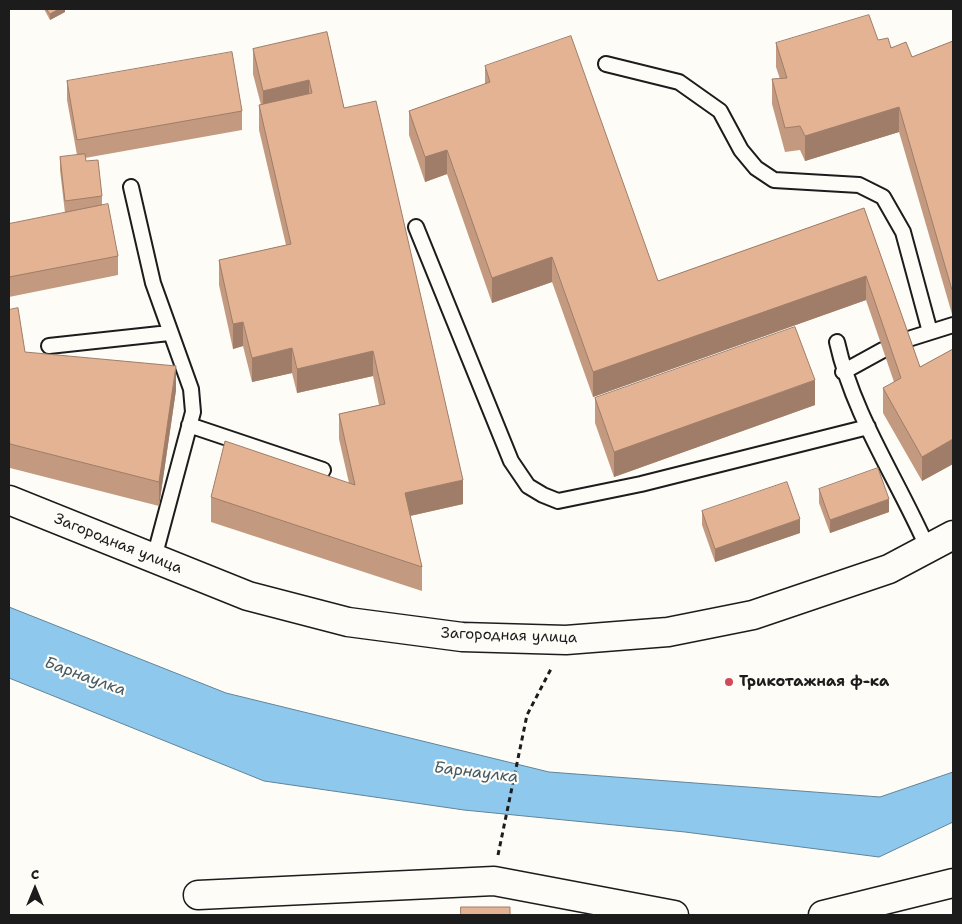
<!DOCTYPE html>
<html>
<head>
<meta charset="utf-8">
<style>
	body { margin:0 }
	#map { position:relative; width:962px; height:924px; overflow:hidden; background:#fdfcf7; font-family:"Shantell Sans",sans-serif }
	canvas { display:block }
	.frame { position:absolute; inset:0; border:10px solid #1c1c1c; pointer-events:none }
	.north { position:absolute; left:10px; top:864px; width:50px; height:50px; -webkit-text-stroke:4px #fdfcf7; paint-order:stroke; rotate:0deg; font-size:14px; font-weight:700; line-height:20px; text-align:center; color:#1c1c1c }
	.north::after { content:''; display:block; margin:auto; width:18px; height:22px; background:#1c1c1c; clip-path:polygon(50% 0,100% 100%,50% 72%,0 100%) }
</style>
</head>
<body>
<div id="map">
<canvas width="962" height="924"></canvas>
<div class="frame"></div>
<div class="north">С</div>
</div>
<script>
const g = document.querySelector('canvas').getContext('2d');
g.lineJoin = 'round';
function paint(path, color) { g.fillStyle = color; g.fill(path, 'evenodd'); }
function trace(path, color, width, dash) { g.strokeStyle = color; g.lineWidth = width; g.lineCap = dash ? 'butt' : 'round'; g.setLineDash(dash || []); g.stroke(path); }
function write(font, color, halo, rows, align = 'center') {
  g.font = font + ' "Shantell Sans",sans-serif'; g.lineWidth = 4.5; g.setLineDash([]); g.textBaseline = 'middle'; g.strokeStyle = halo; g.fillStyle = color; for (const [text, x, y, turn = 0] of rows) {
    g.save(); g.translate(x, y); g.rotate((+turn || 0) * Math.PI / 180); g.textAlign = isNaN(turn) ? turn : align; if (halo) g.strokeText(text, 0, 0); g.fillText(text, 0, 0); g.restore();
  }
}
const water = new Path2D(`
	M 9,607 L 226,693 L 549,772 L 880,797 L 953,772 L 953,822 L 879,857 L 685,832 L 464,810 L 264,781 L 9,678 Z`);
paint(water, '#8ec9ed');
trace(water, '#608499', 1);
const lane = new Path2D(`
	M 606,64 L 679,82 L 720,111 L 741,150 L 756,168 L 774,180 L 859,185 L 883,197 L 903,232 L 930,332
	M 131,187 L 153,283 L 191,389 L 193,412 L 154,558
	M 416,227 L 511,461 L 528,486 L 543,495 L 558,501 L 641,484 L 868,427
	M 902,341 L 953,325
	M 837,342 C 853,415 898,480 928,549
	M 49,346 L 169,333
	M 843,372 L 883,350
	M 189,425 L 323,470`);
const street = new Path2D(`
	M 198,895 L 494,881 L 674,915
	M 823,915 L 953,883`);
const secondary = new Path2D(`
	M 9,500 L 248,596 L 348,622 L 462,637 L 566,640 L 668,632 L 753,615 L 889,569 L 953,535`);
trace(lane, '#1c1c1c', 18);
trace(street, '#1c1c1c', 31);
trace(secondary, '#1c1c1c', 31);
trace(new Path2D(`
	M 498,855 L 527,715 L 552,667`), '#1c1c1c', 3, [5, 4]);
trace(lane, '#fdfcf7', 14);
trace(street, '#fdfcf7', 28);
trace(secondary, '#fdfcf7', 28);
paint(new Path2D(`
	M 44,9 L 65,9 L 65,12 L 50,20 Z
	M 327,32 L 344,108 L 463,504 L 410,516 L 422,567 L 422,591 L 211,522 L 211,497 L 349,483 L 339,439 L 339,414 L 379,405 L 373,376 L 297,393 L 292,373 L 252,382 L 243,346 L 233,349 L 219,285 L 219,260 L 286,245 L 259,130 L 259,105 L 261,105 L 253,74 L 253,49 Z
	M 878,40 L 912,57 L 953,41 L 952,314 L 899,132 L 805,161 L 800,150 L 785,152 L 772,104 L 772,79 L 780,79 L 776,67 L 776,43 Z
	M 485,66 L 658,281 L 864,208 L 920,367 L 953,349 L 953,464 L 922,481 L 883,413 L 883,388 L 894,382 L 866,300 L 593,397 L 552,282 L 492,303 L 447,174 L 425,182 L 409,135 L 409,111 L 485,84 Z
	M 67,81 L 242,111 L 242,130 L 85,158 L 86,161 L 102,196 L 102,205 L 118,256 L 118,275 L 9,297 L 9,224 L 65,213 L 60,170 L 60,157 L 77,155 L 67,100 Z
	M 9,310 L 25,352 L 176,390 L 159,506 L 10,468 L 9,465 Z
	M 595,398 L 815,405 L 614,477 L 595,423 Z
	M 819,489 L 889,512 L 830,533 L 819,503 Z
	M 702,511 L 800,533 L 715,562 L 702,525 Z`), '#c39a7f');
paint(new Path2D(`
	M 59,9 L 65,9 L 65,12 L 50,20 L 50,14 Z
	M 309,80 L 309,105 L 263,115 L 263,91 Z
	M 899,107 L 899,132 L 805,161 L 805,136 Z
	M 447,150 L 447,174 L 425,182 L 425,157 Z
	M 552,257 L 552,282 L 492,303 L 492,278 Z
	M 866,276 L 866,300 L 593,397 L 593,372 Z
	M 953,289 L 953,314 L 952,314 L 952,290 Z
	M 243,322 L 243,346 L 233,349 L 233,324 Z
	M 292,348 L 292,373 L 252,382 L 252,358 Z
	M 373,351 L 373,376 L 297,393 L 297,369 Z
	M 176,366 L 176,390 L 159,506 L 159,482 Z
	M 815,380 L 815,405 L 614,477 L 614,452 Z
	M 953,439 L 953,464 L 922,481 L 922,457 Z
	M 463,480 L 463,504 L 405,517 L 405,493 Z
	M 889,499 L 889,512 L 830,533 L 830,520 Z
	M 800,519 L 800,533 L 715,562 L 715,549 Z`), '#9f7d68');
const building = new Path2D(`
	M 47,9 L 59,9 L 50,14 Z
	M 869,15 L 878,40 L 888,38 L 891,48 L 906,42 L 912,57 L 953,41 L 953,289 L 952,290 L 899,107 L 805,136 L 800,126 L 785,128 L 772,79 L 787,78 L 776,43 Z
	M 327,32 L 344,108 L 376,101 L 463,480 L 405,493 L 422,567 L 211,497 L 225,441 L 355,485 L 339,414 L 385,404 L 373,351 L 297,369 L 292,348 L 252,358 L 243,322 L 233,324 L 219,260 L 291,244 L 259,105 L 312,93 L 309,80 L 263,91 L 253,49 Z
	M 571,36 L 658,281 L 864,208 L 920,367 L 953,349 L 953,439 L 922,457 L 883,388 L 901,378 L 866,276 L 593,372 L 552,257 L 492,278 L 447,150 L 425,157 L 409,111 L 490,82 L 485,66 Z
	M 232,52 L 242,111 L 77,140 L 67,81 Z
	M 85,154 L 86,161 L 98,160 L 102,196 L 65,201 L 60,157 Z
	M 108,204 L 118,256 L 9,277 L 9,224 Z
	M 18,308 L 25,352 L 176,366 L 159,482 L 10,444 L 9,440 L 9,310 Z
	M 795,327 L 815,380 L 614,452 L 595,398 Z
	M 878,468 L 889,499 L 830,520 L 819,489 Z
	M 787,482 L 800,519 L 715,549 L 702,511 Z
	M 461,907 L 510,907 L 510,915 L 461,915 Z`);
paint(building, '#e3b394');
trace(building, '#9f7d68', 1);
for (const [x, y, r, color] of [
	[729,682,5,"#d1495b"]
]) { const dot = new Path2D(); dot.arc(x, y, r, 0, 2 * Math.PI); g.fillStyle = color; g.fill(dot); trace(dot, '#fdfcf7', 2); }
write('15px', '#1c1c1c', '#fdfcf7', [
	["Загородная улица",118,544,22],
	["Загородная улица",509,636,2]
]);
write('bold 15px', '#1c1c1c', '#fdfcf7', [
	["Трикотажная ф-ка",739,682]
], 'left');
write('italic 16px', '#445965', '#fdfcf7', [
	["Барнаулка",85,677,20],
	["Барнаулка",476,773,7]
]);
</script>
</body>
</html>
